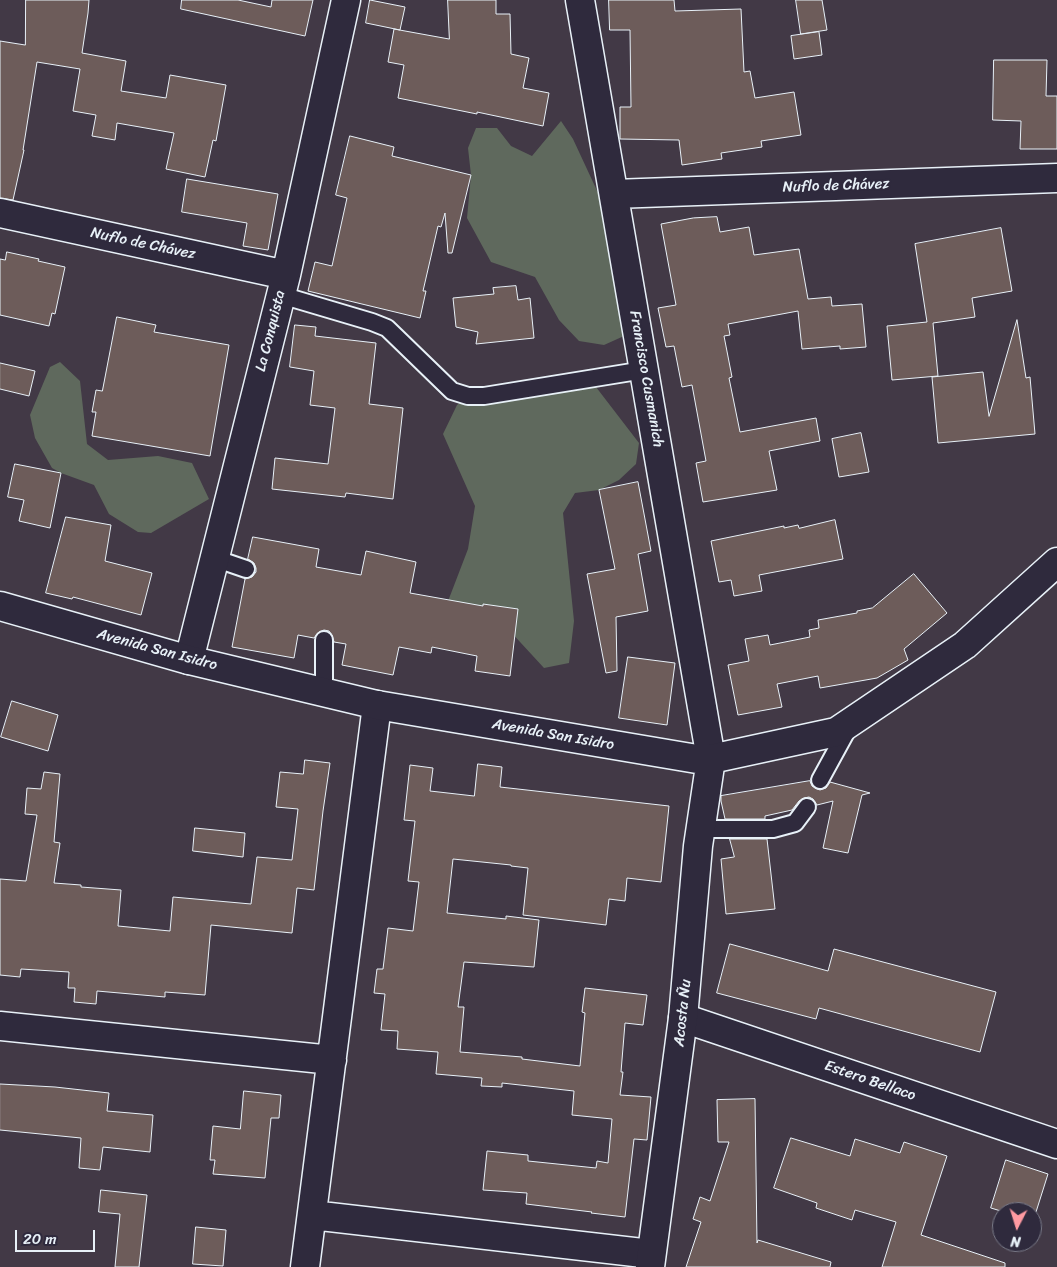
<!DOCTYPE html>
<html>
<head>
<meta charset="utf-8">
<style>
	body { margin:0 }
	#map { position:relative; width:1057px; height:1267px; overflow:hidden; background:#423946; font-family:Sriracha,sans-serif }
	canvas { display:block }
	.north { position:absolute; left:992px; top:1202px; width:50px; height:50px; box-sizing:border-box; background:#2f2a3d; border:1px solid #797a88; border-radius:50%; rotate:185deg; font-size:14px; font-weight:700; line-height:20px; text-align:center; color:#e8f1f8 }
	.north::after { content:''; display:block; margin:auto; width:18px; height:22px; background:#ff9aa2; clip-path:polygon(50% 0,100% 100%,50% 72%,0 100%) }
	.scale { position:absolute; left:15px; top:1230px; width:80px; height:22px; box-sizing:border-box; border:2px solid #e8f1f8; border-top:0; padding-left:6px; font-size:15px; line-height:18px; white-space:nowrap; color:#e8f1f8; -webkit-text-stroke:4px #2f2a3d; paint-order:stroke }
</style>
</head>
<body>
<div id="map">
<canvas width="1057" height="1267"></canvas>
<div class="north">N</div>
<div class="scale">20 m</div>
</div>
<script>
const g = document.querySelector('canvas').getContext('2d');
g.lineJoin = 'round';
function paint(path, color) { g.fillStyle = color; g.fill(path, 'evenodd'); }
function trace(path, color, width, dash) { g.strokeStyle = color; g.lineWidth = width; g.lineCap = dash ? 'butt' : 'round'; g.setLineDash(dash || []); g.stroke(path); }
function write(font, color, halo, rows, align = 'center') {
  g.font = font + ' Sriracha,sans-serif'; g.lineWidth = 4; g.setLineDash([]); g.textBaseline = 'middle'; g.strokeStyle = halo; g.fillStyle = color; for (const [text, x, y, turn = 0] of rows) {
    g.save(); g.translate(x, y); g.rotate((+turn || 0) * Math.PI / 180); g.textAlign = isNaN(turn) ? turn : align; if (halo) g.strokeText(text, 0, 0); g.fillText(text, 0, 0); g.restore();
  }
}
paint(new Path2D(`
	M 561,121 L 573,139 L 626,253 L 624,336 L 604,345 L 579,341 L 559,320 L 535,277 L 491,262 L 467,218 L 471,175 L 468,148 L 476,128 L 497,128 L 511,146 L 532,156 Z
	M 60,362 L 80,381 L 87,444 L 108,460 L 158,456 L 192,463 L 209,499 L 151,533 L 138,532 L 109,514 L 94,485 L 61,473 L 52,468 L 35,438 L 30,415 L 50,367 Z
	M 503,387 L 596,387 L 639,443 L 636,464 L 619,480 L 599,490 L 575,493 L 563,513 L 574,621 L 569,663 L 544,668 L 497,617 L 445,609 L 468,549 L 475,506 L 443,434 L 457,405 L 468,396 Z`), '#5f695d');
const building = new Path2D(`
	M 26,0 L 89,0 L 88,13 L 82,53 L 126,61 L 121,91 L 166,98 L 170,75 L 226,85 L 216,141 L 213,140 L 205,177 L 166,169 L 174,133 L 117,123 L 115,140 L 92,136 L 96,115 L 73,111 L 80,69 L 37,62 L 23,150 L 24,150 L 13,200 L 0,198 L 0,41 L 25,45 Z
	M 182,0 L 238,0 L 271,7 L 272,0 L 313,0 L 305,36 L 181,9 Z
	M 370,0 L 405,7 L 400,30 L 366,23 Z
	M 448,0 L 496,0 L 496,14 L 510,14 L 511,54 L 529,58 L 523,88 L 549,93 L 543,126 L 477,112 L 477,114 L 398,98 L 404,65 L 388,62 L 394,29 L 449,39 Z
	M 609,0 L 674,0 L 675,11 L 741,9 L 744,72 L 750,71 L 755,98 L 794,92 L 801,135 L 761,141 L 762,147 L 721,153 L 722,159 L 682,165 L 679,140 L 620,139 L 620,107 L 631,107 L 630,30 L 610,30 Z
	M 796,0 L 822,0 L 827,30 L 801,34 Z
	M 819,32 L 822,55 L 794,59 L 791,36 Z
	M 994,60 L 1047,60 L 1046,96 L 1057,96 L 1057,149 L 1020,149 L 1021,121 L 993,120 Z
	M 350,136 L 394,147 L 392,156 L 471,175 L 452,253 L 448,253 L 445,213 L 441,227 L 438,226 L 423,291 L 426,291 L 420,318 L 308,291 L 315,262 L 332,266 L 347,198 L 336,195 Z
	M 187,179 L 278,194 L 268,250 L 243,246 L 247,223 L 182,212 Z
	M 717,217 L 720,232 L 749,227 L 754,255 L 799,249 L 808,299 L 831,297 L 832,306 L 862,304 L 866,347 L 840,349 L 840,346 L 802,349 L 798,311 L 728,324 L 730,335 L 724,336 L 732,377 L 729,378 L 740,432 L 816,418 L 820,441 L 769,451 L 777,490 L 703,502 L 696,463 L 706,461 L 692,385 L 682,387 L 674,346 L 666,347 L 658,308 L 676,305 L 661,224 L 693,218 Z
	M 1001,228 L 1012,291 L 972,298 L 975,317 L 933,323 L 938,376 L 892,380 L 887,326 L 927,322 L 915,244 Z
	M 7,252 L 39,259 L 38,261 L 65,267 L 55,314 L 52,313 L 49,326 L 0,315 L 0,259 L 5,260 Z
	M 516,286 L 518,300 L 530,298 L 534,338 L 476,344 L 478,332 L 456,327 L 453,298 L 494,294 L 493,288 Z
	M 117,317 L 156,325 L 154,332 L 229,345 L 210,456 L 92,436 L 96,412 L 92,412 L 96,390 L 102,391 Z
	M 1017,320 L 1026,378 L 1030,377 L 1035,434 L 938,443 L 932,377 L 983,372 L 989,416 Z
	M 295,325 L 316,327 L 315,336 L 376,343 L 369,404 L 403,408 L 393,499 L 346,493 L 345,497 L 272,489 L 275,458 L 328,464 L 335,408 L 310,405 L 314,371 L 290,367 Z
	M 0,363 L 35,371 L 29,396 L 0,389 Z
	M 861,433 L 869,472 L 839,477 L 832,439 Z
	M 15,464 L 61,473 L 50,528 L 19,521 L 24,500 L 8,497 Z
	M 638,482 L 651,551 L 638,554 L 648,611 L 616,617 L 617,671 L 606,673 L 587,574 L 615,569 L 599,490 Z
	M 66,517 L 111,525 L 105,561 L 152,573 L 141,615 L 73,597 L 72,599 L 46,593 Z
	M 835,520 L 843,559 L 759,575 L 762,591 L 734,596 L 731,580 L 719,582 L 711,541 L 784,526 L 784,528 L 798,525 L 799,528 Z
	M 253,537 L 319,549 L 316,567 L 361,575 L 366,551 L 416,562 L 410,593 L 483,606 L 483,604 L 518,609 L 510,676 L 475,671 L 477,656 L 432,647 L 431,653 L 399,647 L 393,675 L 342,665 L 346,644 L 334,642 L 332,635 L 329,631 L 324,630 L 319,632 L 314,638 L 298,635 L 294,658 L 232,647 L 245,579 L 252,577 L 256,572 L 256,568 L 254,563 L 248,559 Z
	M 914,574 L 947,613 L 904,649 L 908,660 L 877,678 L 820,688 L 818,676 L 777,684 L 782,707 L 738,715 L 728,665 L 749,661 L 745,639 L 768,635 L 770,645 L 810,637 L 809,630 L 819,628 L 818,620 L 857,613 L 857,611 L 872,608 Z
	M 628,657 L 675,663 L 667,725 L 619,718 Z
	M 12,701 L 58,715 L 48,751 L 1,737 Z
	M 305,760 L 330,763 L 323,811 L 314,890 L 297,888 L 292,933 L 211,925 L 205,995 L 165,992 L 165,997 L 97,991 L 96,1004 L 74,1002 L 75,988 L 68,988 L 69,972 L 21,969 L 20,977 L 0,975 L 0,879 L 26,881 L 37,815 L 25,814 L 27,788 L 41,789 L 44,772 L 60,774 L 54,842 L 60,843 L 54,883 L 81,885 L 81,887 L 121,890 L 118,926 L 170,931 L 173,897 L 251,904 L 257,857 L 292,860 L 298,809 L 276,807 L 280,772 L 303,774 Z
	M 478,764 L 502,767 L 500,787 L 669,806 L 661,882 L 627,878 L 625,901 L 609,899 L 606,925 L 523,915 L 528,868 L 511,866 L 511,865 L 453,859 L 447,913 L 506,919 L 506,916 L 539,920 L 534,967 L 464,962 L 458,1007 L 464,1007 L 460,1052 L 522,1057 L 522,1059 L 580,1066 L 585,1013 L 582,1012 L 585,988 L 647,995 L 643,1025 L 625,1023 L 621,1072 L 623,1072 L 620,1095 L 651,1097 L 647,1140 L 634,1139 L 625,1217 L 591,1213 L 592,1212 L 526,1204 L 527,1193 L 483,1190 L 487,1151 L 528,1155 L 528,1161 L 596,1168 L 597,1161 L 608,1163 L 612,1119 L 572,1115 L 574,1091 L 502,1083 L 502,1087 L 481,1086 L 482,1078 L 436,1074 L 438,1052 L 397,1049 L 398,1031 L 381,1030 L 385,994 L 374,993 L 377,969 L 383,969 L 388,928 L 413,931 L 419,882 L 408,881 L 415,821 L 404,820 L 410,765 L 433,768 L 430,791 L 474,796 Z
	M 810,781 L 812,786 L 815,788 L 820,790 L 826,788 L 830,782 L 870,793 L 862,795 L 848,853 L 823,848 L 833,801 L 817,805 L 813,799 L 809,797 L 804,798 L 799,801 L 792,810 L 765,816 L 765,819 L 725,819 L 721,801 L 721,796 Z
	M 195,828 L 245,833 L 243,857 L 193,851 Z
	M 730,839 L 767,839 L 775,909 L 726,914 L 721,859 L 734,857 Z
	M 730,944 L 828,971 L 834,949 L 996,992 L 980,1052 L 819,1008 L 816,1019 L 717,993 Z
	M 0,1084 L 55,1087 L 109,1093 L 107,1111 L 153,1115 L 150,1152 L 103,1147 L 100,1170 L 79,1168 L 81,1138 L 0,1130 Z
	M 244,1091 L 281,1095 L 279,1118 L 271,1118 L 265,1178 L 213,1174 L 215,1160 L 210,1160 L 213,1126 L 240,1129 Z
	M 755,1099 L 757,1243 L 758,1240 L 831,1262 L 830,1267 L 686,1267 L 701,1222 L 693,1219 L 700,1197 L 710,1201 L 729,1142 L 718,1142 L 717,1100 Z
	M 791,1138 L 850,1156 L 855,1139 L 900,1153 L 904,1142 L 947,1156 L 921,1235 L 1005,1263 L 1005,1267 L 882,1267 L 896,1222 L 855,1210 L 852,1220 L 816,1208 L 817,1203 L 774,1188 Z
	M 1006,1160 L 1048,1174 L 1036,1212 L 1004,1212 L 991,1208 Z
	M 101,1190 L 147,1195 L 139,1267 L 115,1267 L 120,1214 L 99,1212 Z
	M 196,1227 L 226,1230 L 223,1266 L 193,1264 Z`);
paint(building, '#6d5c5a');
trace(building, '#e8f1f8', 1);
const lane = new Path2D(`
	M 281,295 L 372,322 L 387,328 L 452,391 L 468,396 L 484,396 L 644,370
	M 214,558 L 246,569
	M 324,640 L 324,692
	M 820,780 L 849,727
	M 701,829 L 773,829 L 795,823 L 807,807`);
const street = new Path2D(`
	M 580,0 L 711,759
	M 614,194 L 1057,178
	M 0,213 L 286,275
	M 189,660 L 286,275 L 346,0
	M 683,1018 L 1057,1144
	M 0,1026 L 332,1060
	M 312,1215 L 651,1254
	M 305,1267 L 377,705`);
const secondary = new Path2D(`
	M 0,606 L 189,660 L 377,705 L 697,759 L 711,759 L 836,732 L 965,645 L 1057,562
	M 650,1267 L 683,1018 L 698,846 L 711,759`);
trace(lane, '#e8f1f8', 20);
trace(street, '#e8f1f8', 31);
trace(secondary, '#e8f1f8', 31);
trace(lane, '#2f2a3d', 16);
trace(street, '#2f2a3d', 28);
trace(secondary, '#2f2a3d', 28);
write('15px', '#e8f1f8', '#2f2a3d', [
	["Nuflo de Chávez",836,186,-2],
	["Nuflo de Chávez",143,244,12],
	["La Conquista",271,331,-76],
	["Francisco Cusmanich",646,379,80],
	["Avenida San Isidro",157,650,15],
	["Avenida San Isidro",553,735,10],
	["Acosta Ñu",683,1013,-84],
	["Estero Bellaco",870,1081,19]
]);
</script>
</body>
</html>
